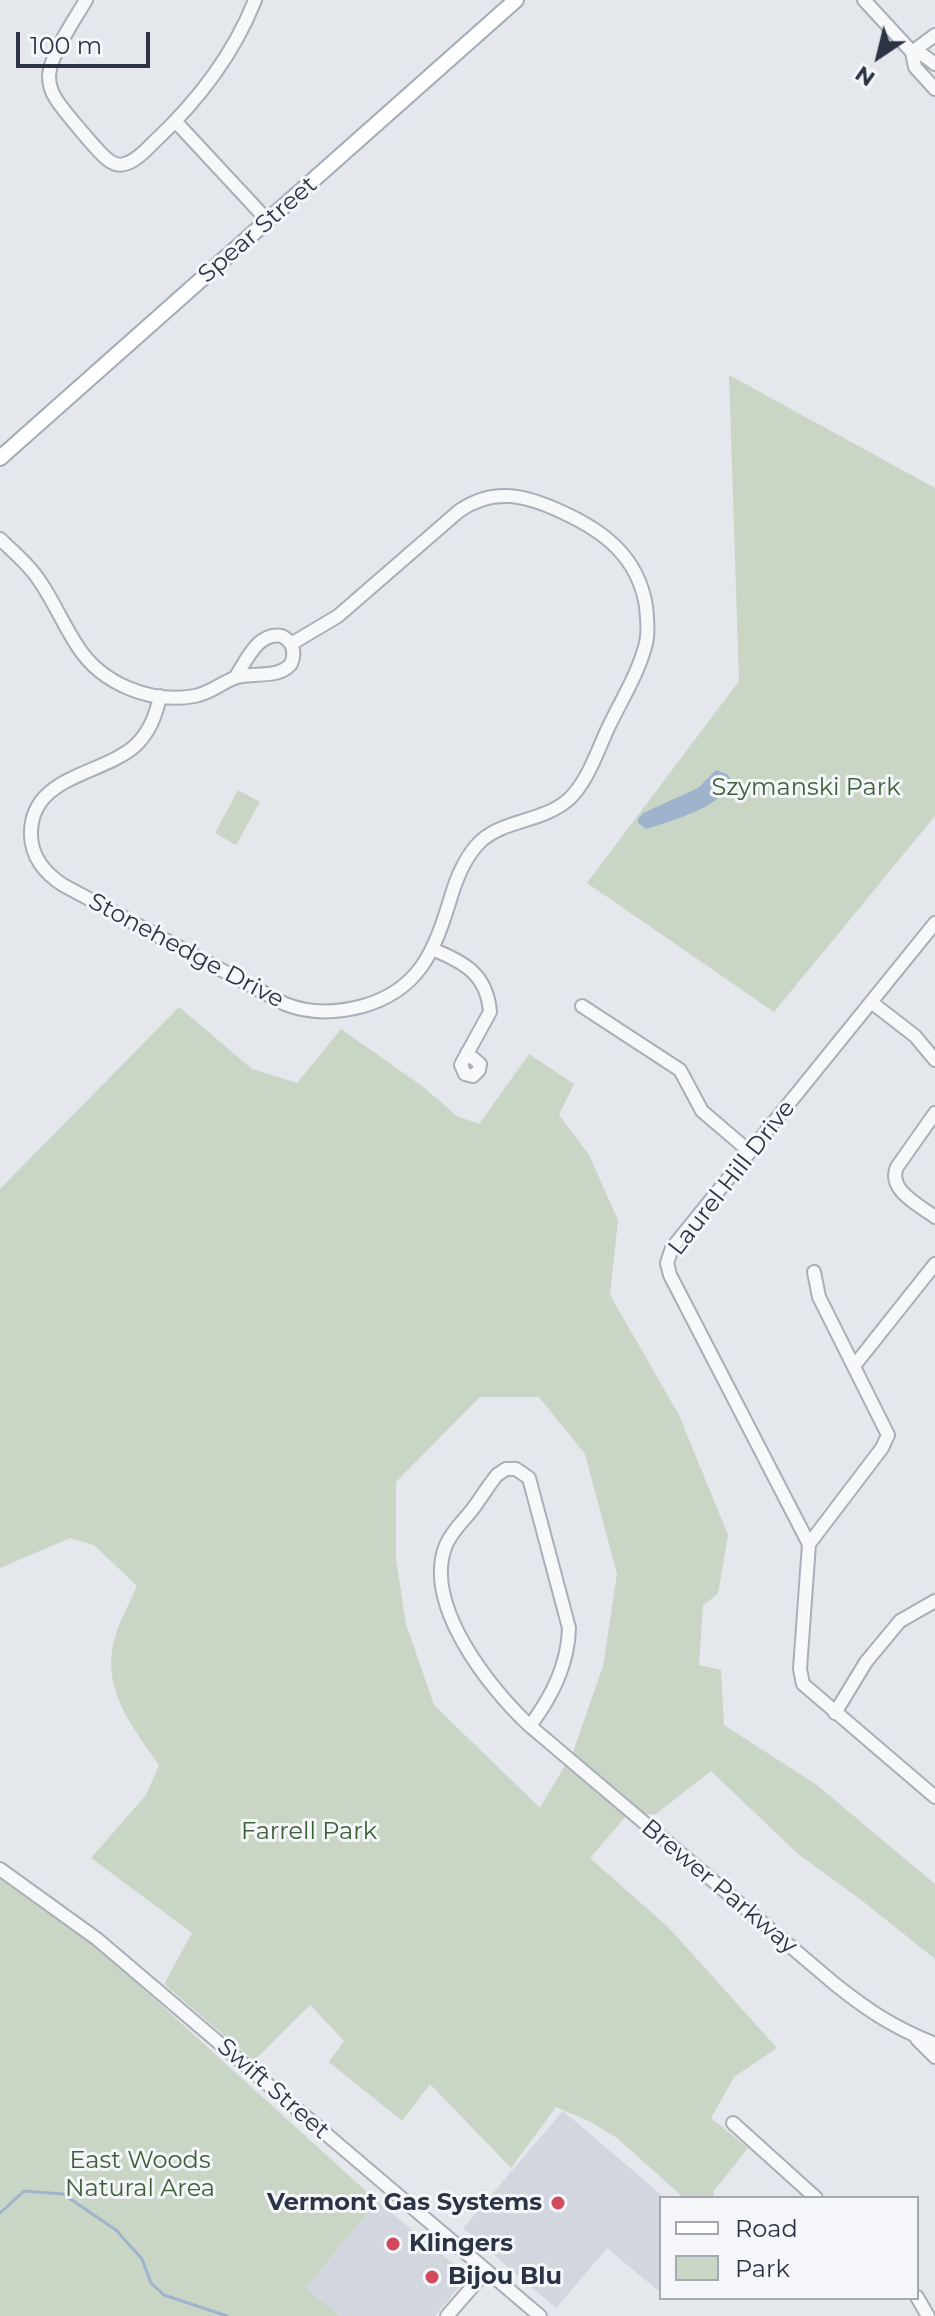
<!DOCTYPE html>
<html>
<head>
<meta charset="utf-8">
<style>
	body { margin:0 }
	#map { position:relative; width:935px; height:2316px; overflow:hidden; background:#e4e7ec; font-family:Montserrat,sans-serif }
	canvas { display:block }
	.legend { position:absolute; left:659px; top:2196px; width:260px; height:104px; box-sizing:border-box; background:#f4f6f9; border:2px solid #a4a8b1; margin:0; padding:10px 14px; list-style:none; font-size:24px; color:#2b3445 }
	.legend li { display:flex; align-items:center; gap:16px; height:40px }
	.legend b { width:40px; border:2px solid #a4a8b1 }
	.north { position:absolute; left:839px; top:16px; width:80px; height:80px; -webkit-text-stroke:6px #f4f6f9; paint-order:stroke; rotate:215deg; font-size:22px; font-weight:700; line-height:32px; text-align:center; color:#2b3445 }
	.north::after { content:''; display:block; margin:auto; width:28px; height:36px; background:#2b3445; clip-path:polygon(50% 0,100% 100%,50% 72%,0 100%) }
	.scale { position:absolute; left:16px; top:32px; width:134px; height:36px; box-sizing:border-box; border:4px solid #2b3445; border-top:0; padding-left:10px; font-size:24px; line-height:28px; white-space:nowrap; color:#2b3445; -webkit-text-stroke:6px #f4f6f9; paint-order:stroke }
</style>
</head>
<body>
<div id="map">
<canvas width="935" height="2316"></canvas>
<ul class="legend">
<li><b style="height:10px;background:#fff"></b>Road</li>
<li><b style="height:22px;background:#c9d6c5"></b>Park</li>
</ul>
<div class="north">N</div>
<div class="scale">100 m</div>
</div>
<script>
const g = document.querySelector('canvas').getContext('2d');
g.lineJoin = 'round';
function paint(path, color) { g.fillStyle = color; g.fill(path, 'evenodd'); }
function trace(path, color, width, dash) { g.strokeStyle = color; g.lineWidth = width; g.lineCap = dash ? 'butt' : 'round'; g.setLineDash(dash || []); g.stroke(path); }
function write(font, color, halo, rows, align = 'center') {
  g.font = font + ' Montserrat,sans-serif'; g.lineWidth = 6; g.setLineDash([]); g.textBaseline = 'middle'; g.strokeStyle = halo; g.fillStyle = color; for (const [text, x, y, turn = 0] of rows) {
    g.save(); g.translate(x, y); g.rotate((+turn || 0) * Math.PI / 180); g.textAlign = isNaN(turn) ? turn : align; if (halo) g.strokeText(text, 0, 0); g.fillText(text, 0, 0); g.restore();
  }
}
paint(new Path2D(`
	M 563,2111 L 665,2198 L 661,2198 L 661,2293 L 607,2248 L 556,2308 L 463,2228 Z
	M 377,2201 L 468,2276 L 435,2316 L 340,2316 L 306,2288 Z`), '#d2d6de');
paint(new Path2D(`
	M 729,375 L 935,488 L 935,816 L 774,1012 L 587,883 L 739,681 Z
	M 238,790 L 260,802 L 236,845 L 215,833 Z
	M 179,1007 L 252,1069 L 297,1083 L 341,1029 L 422,1086 L 457,1116 L 479,1124 L 529,1054 L 574,1084 L 559,1115 L 589,1155 L 618,1220 L 610,1295 L 679,1415 L 728,1535 L 718,1594 L 703,1605 L 699,1665 L 721,1670 L 724,1725 L 817,1785 L 935,1884 L 935,1959 L 860,1899 L 798,1854 L 711,1771 L 656,1814 L 627,1815 L 590,1858 L 669,1928 L 777,2048 L 734,2077 L 711,2118 L 748,2148 L 713,2192 L 715,2198 L 684,2198 L 617,2138 L 591,2122 L 556,2107 L 511,2168 L 430,2084 L 402,2121 L 329,2062 L 344,2041 L 310,2005 L 254,2061 L 164,1984 L 192,1933 L 91,1858 L 146,1795 L 159,1765 C 134,1729 103,1692 113,1645 C 117,1625 129,1605 137,1586 L 94,1545 L 70,1538 L 0,1568 L 0,1189 ZM 480,1397 L 539,1397 L 585,1454 L 617,1574 L 603,1666 L 573,1752 L 540,1808 L 434,1705 L 406,1624 L 396,1558 L 396,1482 Z
	M 0,1877 L 21,1889 L 95,1945 L 377,2201 L 306,2288 L 340,2316 L 0,2316 Z`), '#c9d6c5');
paint(new Path2D(`
	M 716,770 L 727,774 L 732,781 C 723,807 671,821 646,829 L 638,823 L 638,819 L 643,813 L 698,788 Z`), '#9fb4cc');
trace(new Path2D(`
	M 0,2213 L 24,2191 L 63,2194 L 116,2230 L 142,2259 L 151,2283 L 164,2295 L 227,2316`), '#9fb4cc', 3);
const minor = new Path2D(`
	M 86,0 C 75,19 50,55 49,76 C 49,84 52,93 56,99 C 62,109 99,153 107,159 C 112,163 118,166 124,164 C 135,162 146,150 153,143 C 197,102 233,56 255,0
	M 864,0 L 912,52
	M 912,52 L 915,67 L 935,89
	M 912,52 L 935,35
	M 912,52 L 923,55 L 935,64
	M 176,122 L 268,221
	M 0,539 C 15,553 30,566 41,583 C 55,604 64,626 78,647 C 102,684 151,704 195,696 C 210,693 220,684 234,678 C 252,671 277,680 291,664 C 296,652 293,642 282,636 C 258,631 246,661 235,678
	M 160,696 C 156,715 150,731 136,745 C 102,776 29,775 31,836 C 32,858 46,874 63,885 L 285,1004 C 310,1014 337,1013 363,1006 C 419,990 434,952 450,900 C 456,879 465,856 481,841 C 506,819 542,822 568,800 C 588,782 598,749 609,726 C 622,699 639,672 646,643 C 649,631 647,618 646,606 C 638,557 604,531 562,512 C 526,495 493,487 459,511 L 338,616 L 291,644
	M 935,923 L 672,1248 L 667,1263 L 670,1275 L 809,1544 L 800,1669 L 803,1684 L 935,1797
	M 432,949 C 464,962 487,974 490,1012 L 463,1061 L 461,1065 L 465,1074 L 473,1076 L 479,1070 L 480,1064 L 467,1053
	M 871,1002 L 915,1036 L 935,1060
	M 582,1006 L 680,1070 L 702,1111 L 750,1152
	M 935,1113 L 897,1167 C 887,1190 919,1205 935,1217
	M 854,1366 L 935,1264
	M 506,1469 L 516,1469 L 529,1478 L 569,1628 C 568,1665 552,1696 530,1726 C 490,1689 422,1604 446,1545 C 452,1531 463,1521 472,1510 C 481,1498 488,1486 497,1475 Z
	M 809,1544 L 882,1448 L 888,1435 L 819,1297 L 814,1272
	M 835,1713 L 866,1662 L 900,1621 L 935,1601
	M 530,1726 L 836,1985 C 870,2012 895,2028 935,2044
	M 0,1869 L 97,1939 L 540,2316
	M 917,2039 L 935,2057
	M 733,2123 L 816,2198
	M 917,2297 L 928,2316
	M 447,2316 L 486,2271`);
const major = new Path2D(`
	M 0,458 L 516,0`);
trace(minor, '#a9aeb7', 16);
trace(major, '#a3abb8', 18);
trace(minor, '#f7f8fa', 12);
trace(major, '#fff', 14);
for (const [x, y, r, color] of [
	[558,2203,8,"#d1495b"],
	[393,2244,8,"#d1495b"],
	[432,2277,8,"#d1495b"]
]) { const dot = new Path2D(); dot.arc(x, y, r, 0, 2 * Math.PI); g.fillStyle = color; g.fill(dot); trace(dot, '#f4f6f9', 3); }
write('24px', '#2b3445', '#f4f6f9', [
	["Spear Street",258,230,-41],
	["Stonehedge Drive",186,951,28],
	["Laurel Hill Drive",732,1178,-52],
	["Brewer Parkway",719,1887,40],
	["Swift Street",273,2089,41]
]);
write('24px', '#3f6138', '#f4f6f9', [
	["Szymanski Park",806,788],
	["Farrell Park",309,1832],
	["East Woods",140,2161],
	["Natural Area",140,2189]
]);
write('bold 24px', '#2b3445', '#f4f6f9', [
	["Vermont Gas Systems",542,2203,"right"],
	["Klingers",409,2244],
	["Bijou Blu",448,2277]
], 'left');
</script>
</body>
</html>
